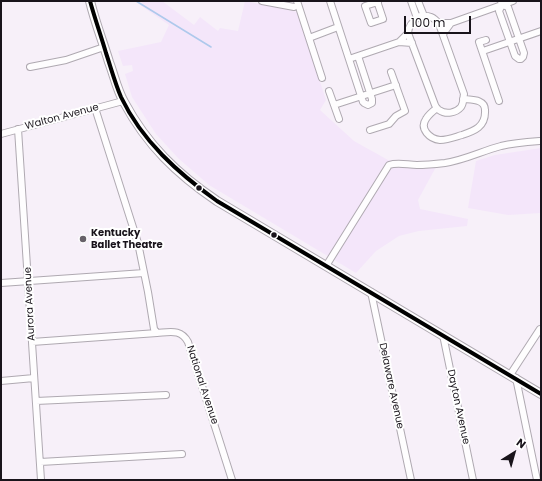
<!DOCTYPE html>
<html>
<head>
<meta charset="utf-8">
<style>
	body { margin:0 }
	#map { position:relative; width:542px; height:481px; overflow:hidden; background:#f7f0f9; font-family:Poppins,sans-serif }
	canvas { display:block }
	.frame { position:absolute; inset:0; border:2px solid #19141b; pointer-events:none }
	.north { position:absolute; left:494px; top:433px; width:40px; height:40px; -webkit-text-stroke:3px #fff; paint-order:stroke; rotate:37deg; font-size:11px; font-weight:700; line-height:16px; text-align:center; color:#19141b }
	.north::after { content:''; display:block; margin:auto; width:14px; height:18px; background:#19141b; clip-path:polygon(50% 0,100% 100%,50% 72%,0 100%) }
	.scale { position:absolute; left:404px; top:16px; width:67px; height:18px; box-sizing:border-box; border:2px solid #19141b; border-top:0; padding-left:5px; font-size:12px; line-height:14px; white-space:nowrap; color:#19141b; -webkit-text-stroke:3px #fff; paint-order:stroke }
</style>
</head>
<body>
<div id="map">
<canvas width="542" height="481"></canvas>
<div class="frame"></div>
<div class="north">N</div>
<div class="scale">100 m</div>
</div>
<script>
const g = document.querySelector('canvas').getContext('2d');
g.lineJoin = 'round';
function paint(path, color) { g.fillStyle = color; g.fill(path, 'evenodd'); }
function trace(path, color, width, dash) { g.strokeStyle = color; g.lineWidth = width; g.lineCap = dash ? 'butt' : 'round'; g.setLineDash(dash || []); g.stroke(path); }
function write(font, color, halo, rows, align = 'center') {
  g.font = font + ' Poppins,sans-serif'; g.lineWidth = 4; g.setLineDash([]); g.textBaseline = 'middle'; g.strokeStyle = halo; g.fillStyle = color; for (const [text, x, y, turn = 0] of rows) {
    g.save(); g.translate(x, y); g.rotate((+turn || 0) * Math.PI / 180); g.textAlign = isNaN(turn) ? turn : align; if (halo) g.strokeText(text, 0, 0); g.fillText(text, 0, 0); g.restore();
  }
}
paint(new Path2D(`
	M 143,1 L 162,1 L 194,25 L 200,17 L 218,31 L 220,28 L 238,31 L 245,1 L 297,12 L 326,100 L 320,110 L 354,141 L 388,160 L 436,167 L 418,200 L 420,209 L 468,219 L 467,226 L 419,231 L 399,236 L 376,251 L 356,273 L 209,185 L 178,158 L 156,134 L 132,97 L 125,74 L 133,71 L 132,65 L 123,66 L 118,51 L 161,42 L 169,25 L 140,5 Z
	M 541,148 L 541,213 L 508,215 L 468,208 L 476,161 L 495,155 Z`), '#f4e6fa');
trace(new Path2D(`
	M 136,1 L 211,47`), '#aec9ec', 1.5);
const minor = new Path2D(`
	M 262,1 L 294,7
	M 297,1 L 322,78
	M 330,1 L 363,102 L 364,103 L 368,105 L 372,103 L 372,99 L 358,56
	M 377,1 L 383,19 L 371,23 L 365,6 L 378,2
	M 411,1 L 417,18
	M 418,1 L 424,16
	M 501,1 L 502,5 L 499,11 L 515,56 L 519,59 L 521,59 L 523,57 L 524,53 L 508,7 L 502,5
	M 420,16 C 429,15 434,17 439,24 L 464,94 C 463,98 464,103 461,107 C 456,113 446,115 439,110 C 437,109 436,107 435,105 L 408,33 C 408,25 414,20 420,16 Z
	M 438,23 L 451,23 L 443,34
	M 451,23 L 513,1
	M 408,33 L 399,42 L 412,43
	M 309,38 L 338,27
	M 486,40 L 479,42 L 499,101
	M 483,51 L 541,31
	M 349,59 L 399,42
	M 30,67 L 66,60 L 104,47
	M 329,91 L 339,119
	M 334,105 L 396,85
	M 95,108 L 138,243 L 148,292 L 154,329 L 157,333 C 171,332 181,329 188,342 L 232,480
	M 437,108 C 433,111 429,114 426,119 C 419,129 430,139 440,140 C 448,140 455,137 462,135 C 474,131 486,127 485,110 C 485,99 472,100 463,99
	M 18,129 L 41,480
	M 370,130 L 389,124 L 396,116 L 405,111 L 391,72
	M 1,134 L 123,101
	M 326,266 L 389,165 C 398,162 408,165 417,165 C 426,165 436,164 445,163 C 465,160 482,151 501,146 C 514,143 528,142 541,141
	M 1,283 L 144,273
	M 371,292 L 411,480
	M 443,335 L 473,480
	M 32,342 L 157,333
	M 510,375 L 540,329 L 541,329
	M 516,378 L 537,480
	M 1,381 L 34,378
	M 36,401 L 166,395
	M 40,462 L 182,454`);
const major = new Path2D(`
	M 90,1 C 95,22 103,42 109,62 C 114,75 117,90 124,102 C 147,145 177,174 217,201 L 541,394`);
trace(minor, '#afa9b1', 8);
trace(major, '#afa9b1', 10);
trace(minor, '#fefdfe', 6);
trace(major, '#fefdfe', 8);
trace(new Path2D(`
	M 90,1 C 95,19 101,36 106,53 C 111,68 115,83 121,97 C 142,141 178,173 217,201 L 541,394`), '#000', 4);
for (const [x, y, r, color] of [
	[199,188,3.5,"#19141b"],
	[274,235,3.5,"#19141b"],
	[83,239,4,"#676169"]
]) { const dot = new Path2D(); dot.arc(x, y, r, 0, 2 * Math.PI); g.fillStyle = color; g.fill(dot); trace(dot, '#fff', 1.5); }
write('10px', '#19141b', '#fff', [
	["Walton Avenue",62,117,-15],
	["Aurora Avenue",30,304,-93],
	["National Avenue",202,385,72],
	["Delaware Avenue",391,386,78],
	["Dayton Avenue",458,407,78]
]);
write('bold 10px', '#19141b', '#fff', [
	["Kentucky",91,233],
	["Ballet Theatre",91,245]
], 'left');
</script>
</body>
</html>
